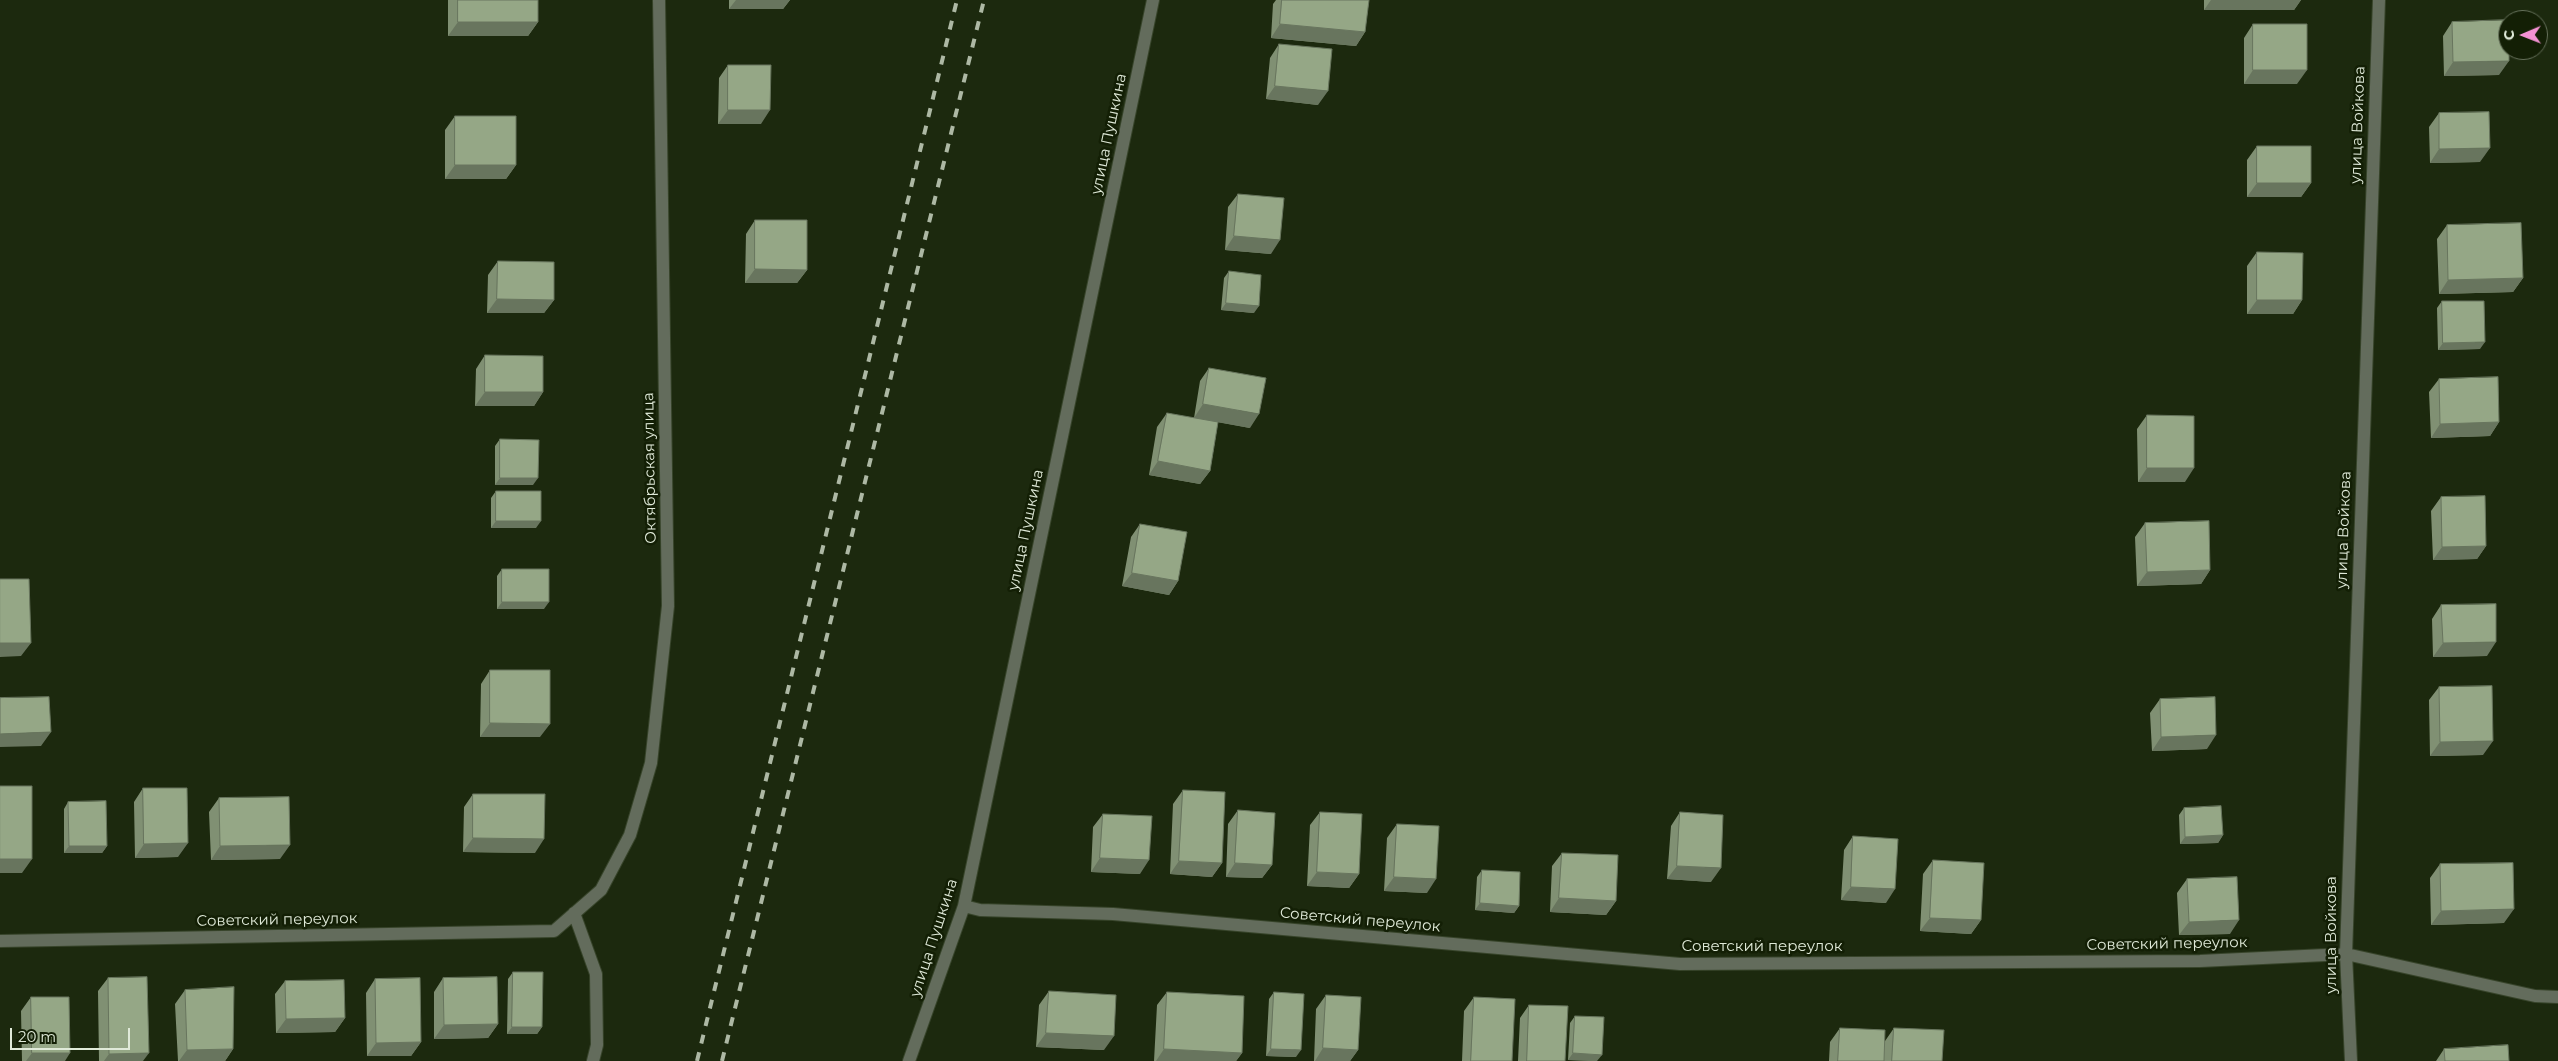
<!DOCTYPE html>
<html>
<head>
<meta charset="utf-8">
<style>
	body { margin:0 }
	#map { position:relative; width:2558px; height:1061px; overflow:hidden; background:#1c290e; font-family:Montserrat,sans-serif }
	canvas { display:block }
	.north { position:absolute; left:2498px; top:10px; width:50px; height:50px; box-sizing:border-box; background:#131f05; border:1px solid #65705a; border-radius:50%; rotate:269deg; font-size:14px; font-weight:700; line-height:20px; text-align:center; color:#e0ead9 }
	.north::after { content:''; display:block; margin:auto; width:18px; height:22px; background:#f491d3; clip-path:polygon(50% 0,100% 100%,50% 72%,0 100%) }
	.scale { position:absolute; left:10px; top:1028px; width:120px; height:22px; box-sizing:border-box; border:2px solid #e0ead9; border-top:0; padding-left:6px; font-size:15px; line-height:18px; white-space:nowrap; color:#e0ead9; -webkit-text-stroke:4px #131f05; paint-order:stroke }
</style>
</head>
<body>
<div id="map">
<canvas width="2558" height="1061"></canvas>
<div class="north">С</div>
<div class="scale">20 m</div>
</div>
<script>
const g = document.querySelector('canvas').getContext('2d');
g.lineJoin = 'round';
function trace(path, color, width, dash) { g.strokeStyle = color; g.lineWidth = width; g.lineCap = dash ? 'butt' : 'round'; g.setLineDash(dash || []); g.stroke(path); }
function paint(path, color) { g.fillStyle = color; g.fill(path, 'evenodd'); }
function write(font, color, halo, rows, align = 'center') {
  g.font = font + ' Montserrat,sans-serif'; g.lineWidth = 5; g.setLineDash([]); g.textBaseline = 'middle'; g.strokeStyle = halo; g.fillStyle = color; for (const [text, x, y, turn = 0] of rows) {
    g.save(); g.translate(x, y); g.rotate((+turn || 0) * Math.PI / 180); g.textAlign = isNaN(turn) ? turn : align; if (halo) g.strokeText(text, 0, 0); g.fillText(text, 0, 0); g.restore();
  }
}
const street = new Path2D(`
	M 964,906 L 980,910 L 1113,914 L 1680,964 L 2200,961 L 2346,954 L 2535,996 L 2558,997
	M 574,913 L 596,974 L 597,1045 L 593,1061
	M 0,941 L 554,931 L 601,890 L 630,835 L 651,763 L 668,606 L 659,0
	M 909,1061 L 964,906 L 1153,0
	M 2351,1061 L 2346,954 L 2379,0`);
trace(street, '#37442a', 14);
trace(street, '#636c5c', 12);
trace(new Path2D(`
	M 697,1061 L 957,0
	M 722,1061 L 984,0`), '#adb8a4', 4, [9, 9]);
paint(new Path2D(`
	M 448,0 L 538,0 L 538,22 L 528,36 L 448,36 Z
	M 729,0 L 790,0 L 783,9 L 729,9 Z
	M 1276,0 L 1369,0 L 1365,32 L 1356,46 L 1271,38 L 1273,4 Z
	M 2204,0 L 2301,0 L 2294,10 L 2204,10 Z
	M 2452,22 L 2499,75 L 2444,76 L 2443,36 Z
	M 2253,24 L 2297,84 L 2244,84 L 2244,38 Z
	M 1279,44 L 1318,105 L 1266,99 L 1270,58 Z
	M 728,65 L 761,124 L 718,124 L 719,78 Z
	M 2439,113 L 2480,162 L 2430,163 L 2429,127 Z
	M 455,116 L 516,165 L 506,179 L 445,179 L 445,130 Z
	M 2257,146 L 2311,183 L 2301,197 L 2247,197 L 2247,160 Z
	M 1238,194 L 1271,254 L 1225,250 L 1228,207 Z
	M 755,220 L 807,270 L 797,283 L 745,283 L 746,234 Z
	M 2447,225 L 2523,278 L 2513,292 L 2439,294 L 2437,239 Z
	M 2257,252 L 2302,300 L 2293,314 L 2247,314 L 2247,266 Z
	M 498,261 L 554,300 L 544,313 L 487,313 L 488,275 Z
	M 1229,271 L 1254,313 L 1221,310 L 1224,278 Z
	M 2442,301 L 2480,349 L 2438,350 L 2437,308 Z
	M 485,355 L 543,392 L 534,406 L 475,406 L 476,369 Z
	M 1209,368 L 1250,428 L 1218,422 L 1210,471 L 1200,484 L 1149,475 L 1157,427 L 1167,413 L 1194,418 L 1200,381 Z
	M 2439,379 L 2499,422 L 2490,436 L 2431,438 L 2429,392 Z
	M 2147,415 L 2185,482 L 2138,482 L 2137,429 Z
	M 500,439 L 533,485 L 495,485 L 495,446 Z
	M 496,491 L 536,528 L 491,528 L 491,498 Z
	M 2441,497 L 2486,546 L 2477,559 L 2433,560 L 2431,511 Z
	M 2145,523 L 2210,570 L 2201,584 L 2137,586 L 2135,537 Z
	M 1140,524 L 1178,581 L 1169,595 L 1122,586 L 1131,537 Z
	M 502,569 L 544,609 L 497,609 L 497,576 Z
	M 2441,605 L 2487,656 L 2433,657 L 2432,619 Z
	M 490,670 L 540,737 L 480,737 L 481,684 Z
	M 2439,687 L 2483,755 L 2430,756 L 2429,700 Z
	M 2160,699 L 2207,749 L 2152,751 L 2150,713 Z
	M 143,788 L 178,857 L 135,858 L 134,802 Z
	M 1183,790 L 1222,863 L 1212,877 L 1170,874 L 1173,804 Z
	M 473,794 L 535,853 L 463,852 L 464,807 Z
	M 219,798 L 280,859 L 211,860 L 209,812 Z
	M 68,802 L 107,846 L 102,853 L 64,853 L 64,809 Z
	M 2184,808 L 2223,835 L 2218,843 L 2180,844 L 2179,815 Z
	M 1238,810 L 1272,865 L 1262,878 L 1226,877 L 1228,824 Z
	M 1320,812 L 1359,874 L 1349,888 L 1307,886 L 1310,825 Z
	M 1680,812 L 1711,882 L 1667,879 L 1671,826 Z
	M 1103,814 L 1140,874 L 1091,872 L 1093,827 Z
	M 1397,824 L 1427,893 L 1384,891 L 1387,838 Z
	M 1853,836 L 1886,903 L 1841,900 L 1844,850 Z
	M 1562,853 L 1616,901 L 1606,915 L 1550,912 L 1552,866 Z
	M 1933,860 L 1981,920 L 1971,934 L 1920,931 L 1923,874 Z
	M 2440,864 L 2504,923 L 2431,925 L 2430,878 Z
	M 1482,870 L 1519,906 L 1514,913 L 1475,910 L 1477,877 Z
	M 2187,879 L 2230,934 L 2179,935 L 2177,893 Z
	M 513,972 L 542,1027 L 537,1034 L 507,1034 L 508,979 Z
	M 108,978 L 143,1061 L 99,1061 L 98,991 Z
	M 443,978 L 498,1024 L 488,1038 L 434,1039 L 434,992 Z
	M 375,979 L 421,1042 L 411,1056 L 367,1056 L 366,993 Z
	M 285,981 L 345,1018 L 335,1032 L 276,1033 L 275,994 Z
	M 185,990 L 233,1049 L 225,1061 L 178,1061 L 175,1004 Z
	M 1049,991 L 1104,1050 L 1036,1047 L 1039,1005 Z
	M 1167,992 L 1242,1053 L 1236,1061 L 1154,1061 L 1157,1005 Z
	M 1274,992 L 1296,1057 L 1266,1056 L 1269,999 Z
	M 1326,995 L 1358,1050 L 1350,1061 L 1314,1061 L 1316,1009 Z
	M 31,997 L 65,1061 L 22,1061 L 21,1011 Z
	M 1474,997 L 1512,1061 L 1462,1061 L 1464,1011 Z
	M 1529,1005 L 1565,1061 L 1518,1061 L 1520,1018 Z
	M 1575,1016 L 1597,1061 L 1568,1060 L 1570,1023 Z
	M 1840,1028 L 1885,1041 L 1894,1028 L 1942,1061 L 1829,1061 L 1830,1042 Z
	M 2444,1049 L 2509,1061 L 2436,1061 Z`), '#809073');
paint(new Path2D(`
	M 736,0 L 790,0 L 783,9 L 729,9 Z
	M 2211,0 L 2301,0 L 2294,10 L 2204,10 Z
	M 458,22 L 538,22 L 528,36 L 448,36 Z
	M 1280,24 L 1365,32 L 1356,46 L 1271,38 Z
	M 2509,61 L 2499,75 L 2444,76 L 2453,62 Z
	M 2253,70 L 2307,70 L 2297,84 L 2244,84 Z
	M 1275,86 L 1328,91 L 1318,105 L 1266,99 Z
	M 728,110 L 770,110 L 761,124 L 718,124 Z
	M 2490,148 L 2480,162 L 2430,163 L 2439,149 Z
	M 455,165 L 516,165 L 506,179 L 445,179 Z
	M 2257,183 L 2311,183 L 2301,197 L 2247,197 Z
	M 1234,236 L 1280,240 L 1271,254 L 1225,250 Z
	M 755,269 L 807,270 L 797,283 L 745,283 Z
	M 2523,278 L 2513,292 L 2439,294 L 2448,280 Z
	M 497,299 L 554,300 L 544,313 L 487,313 Z
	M 2257,300 L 2302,300 L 2293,314 L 2247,314 Z
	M 1226,303 L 1259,306 L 1254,313 L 1221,310 Z
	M 2485,342 L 2480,349 L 2438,350 L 2443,343 Z
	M 485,392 L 543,392 L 534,406 L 475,406 Z
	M 1203,404 L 1259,414 L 1250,428 L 1194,418 Z
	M 2499,422 L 2490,436 L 2431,438 L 2440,424 Z
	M 1158,461 L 1210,471 L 1200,484 L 1149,475 Z
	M 2147,468 L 2194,468 L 2185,482 L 2138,482 Z
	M 500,478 L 538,478 L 533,485 L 495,485 Z
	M 496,521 L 541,521 L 536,528 L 491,528 Z
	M 2486,546 L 2477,559 L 2433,560 L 2442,547 Z
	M 2210,570 L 2201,584 L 2137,586 L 2147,572 Z
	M 1132,573 L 1178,581 L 1169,595 L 1122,586 Z
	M 502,602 L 549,602 L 544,609 L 497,609 Z
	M 2496,642 L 2487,656 L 2433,657 L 2443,643 Z
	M 0,643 L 31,643 L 21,656 L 0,657 Z
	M 490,723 L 550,724 L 540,737 L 480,737 Z
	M 51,732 L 41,746 L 0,747 L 0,734 Z
	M 2216,735 L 2207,749 L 2152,751 L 2161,737 Z
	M 2493,741 L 2483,755 L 2430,756 L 2440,742 Z
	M 2223,835 L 2218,843 L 2180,844 L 2185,837 Z
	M 473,838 L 544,839 L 535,853 L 463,852 Z
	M 188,843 L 178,857 L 135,858 L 144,844 Z
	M 290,845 L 280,859 L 211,860 L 220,846 Z
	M 69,846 L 107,846 L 102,853 L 64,853 Z
	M 1100,858 L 1149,860 L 1140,874 L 1091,872 Z
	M 0,859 L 32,859 L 22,873 L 0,873 Z
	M 1179,861 L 1222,863 L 1212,877 L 1170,874 Z
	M 1235,863 L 1272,865 L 1262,878 L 1226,877 Z
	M 1677,866 L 1721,868 L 1711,882 L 1667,879 Z
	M 1317,872 L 1359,874 L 1349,888 L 1307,886 Z
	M 1394,877 L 1436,879 L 1427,893 L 1384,891 Z
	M 1851,887 L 1895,889 L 1886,903 L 1841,900 Z
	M 1559,898 L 1616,901 L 1606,915 L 1550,912 Z
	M 1480,903 L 1519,906 L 1514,913 L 1475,910 Z
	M 2514,909 L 2504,923 L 2431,925 L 2441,911 Z
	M 1930,918 L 1981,920 L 1971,934 L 1920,931 Z
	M 2239,920 L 2230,934 L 2179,935 L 2189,922 Z
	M 345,1018 L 335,1032 L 276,1033 L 286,1019 Z
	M 498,1024 L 488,1038 L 434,1039 L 444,1025 Z
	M 512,1027 L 542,1027 L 537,1034 L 507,1034 Z
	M 1046,1033 L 1114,1036 L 1104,1050 L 1036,1047 Z
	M 421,1042 L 411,1056 L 367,1056 L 376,1043 Z
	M 1323,1048 L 1358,1050 L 1350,1061 L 1315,1061 Z
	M 233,1049 L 225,1061 L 179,1061 L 187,1050 Z
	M 1164,1049 L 1242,1053 L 1236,1061 L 1156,1061 Z
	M 1271,1049 L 1301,1050 L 1296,1057 L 1266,1056 Z
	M 32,1053 L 70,1053 L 65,1061 L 26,1061 Z
	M 149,1053 L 143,1061 L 104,1061 L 109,1054 Z
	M 1573,1053 L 1602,1055 L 1597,1061 L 1568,1060 Z`), '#68755e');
const building = new Path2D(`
	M 458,0 L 538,0 L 538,22 L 458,22 Z
	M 1282,0 L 1369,0 L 1365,32 L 1280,24 Z
	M 2508,20 L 2508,50 L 2509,50 L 2509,61 L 2453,62 L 2452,22 Z
	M 2253,24 L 2307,24 L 2307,70 L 2253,70 Z
	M 1279,44 L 1332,49 L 1328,91 L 1275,86 Z
	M 728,65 L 771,65 L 770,110 L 728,110 Z
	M 2489,112 L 2490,148 L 2439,149 L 2439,113 Z
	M 455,116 L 516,116 L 516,165 L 455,165 Z
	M 2257,146 L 2311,146 L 2311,183 L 2257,183 Z
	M 1238,194 L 1284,198 L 1280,240 L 1234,236 Z
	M 755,220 L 807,220 L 807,270 L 755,269 Z
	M 2521,223 L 2523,278 L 2448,280 L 2447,225 Z
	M 2257,252 L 2303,253 L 2302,300 L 2257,300 Z
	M 498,261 L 554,262 L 554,300 L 497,299 Z
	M 1229,271 L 1261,275 L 1259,306 L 1226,303 Z
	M 2442,301 L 2484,301 L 2485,342 L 2443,343 Z
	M 485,355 L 543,356 L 543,392 L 485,392 Z
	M 1209,368 L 1266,378 L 1259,414 L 1203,404 Z
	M 2498,377 L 2499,422 L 2440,424 L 2439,379 Z
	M 1167,413 L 1218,422 L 1210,471 L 1158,461 Z
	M 2147,415 L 2194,416 L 2194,468 L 2147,468 Z
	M 500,439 L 539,440 L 538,478 L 500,478 Z
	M 496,491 L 541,491 L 541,521 L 496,521 Z
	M 2485,496 L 2486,546 L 2442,547 L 2441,497 Z
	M 2209,521 L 2210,570 L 2147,572 L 2145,523 Z
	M 1140,524 L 1187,532 L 1178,581 L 1132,573 Z
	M 502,569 L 549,569 L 549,602 L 502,602 Z
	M 0,579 L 29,579 L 31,643 L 0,643 Z
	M 2496,604 L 2496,642 L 2443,643 L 2441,605 Z
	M 490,670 L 550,670 L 550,724 L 490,723 Z
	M 2492,686 L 2493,741 L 2440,742 L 2439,687 Z
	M 49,697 L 51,732 L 0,734 L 0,698 Z
	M 2215,697 L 2216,735 L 2161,737 L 2160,699 Z
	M 0,786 L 32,786 L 32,859 L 0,859 Z
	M 143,788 L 187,788 L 188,843 L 144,844 Z
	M 1183,790 L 1225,792 L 1222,863 L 1179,861 Z
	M 473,794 L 545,794 L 544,839 L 473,838 Z
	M 289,797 L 290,845 L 220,846 L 219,798 Z
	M 106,801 L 107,846 L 69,846 L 68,802 Z
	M 2221,806 L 2223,835 L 2185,837 L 2184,808 Z
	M 1238,810 L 1275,813 L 1272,865 L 1235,863 Z
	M 1320,812 L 1362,814 L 1359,874 L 1317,872 Z
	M 1680,812 L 1723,815 L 1721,868 L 1677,866 Z
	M 1103,814 L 1152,816 L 1149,860 L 1100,858 Z
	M 1397,824 L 1439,826 L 1436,879 L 1394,877 Z
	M 1853,836 L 1898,839 L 1895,889 L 1851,887 Z
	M 1562,853 L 1618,855 L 1616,901 L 1559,898 Z
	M 1933,860 L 1984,863 L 1981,920 L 1930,918 Z
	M 2513,863 L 2514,909 L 2441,911 L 2440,864 Z
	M 1482,870 L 1520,872 L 1519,906 L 1480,903 Z
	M 2237,877 L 2239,920 L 2189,922 L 2187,879 Z
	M 513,972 L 543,972 L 542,1027 L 512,1027 Z
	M 147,977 L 149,1053 L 109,1054 L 108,978 Z
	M 497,977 L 498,1024 L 444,1025 L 443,978 Z
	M 420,978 L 421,1042 L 376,1043 L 375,979 Z
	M 344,980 L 345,1018 L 286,1019 L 285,981 Z
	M 234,987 L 233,1049 L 187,1050 L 185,990 Z
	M 1049,991 L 1116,995 L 1114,1036 L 1046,1033 Z
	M 1167,992 L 1244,996 L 1242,1053 L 1164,1049 Z
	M 1274,992 L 1304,994 L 1301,1050 L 1271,1049 Z
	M 1326,995 L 1361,997 L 1358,1050 L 1323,1048 Z
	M 31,997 L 69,997 L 70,1053 L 32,1053 Z
	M 1474,997 L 1515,999 L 1512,1061 L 1471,1061 Z
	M 1529,1005 L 1568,1006 L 1565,1061 L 1527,1061 Z
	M 1575,1016 L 1604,1017 L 1602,1055 L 1573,1053 Z
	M 1840,1028 L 1885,1030 L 1884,1061 L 1838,1061 Z
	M 1894,1028 L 1944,1030 L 1942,1061 L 1892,1061 Z
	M 2508,1045 L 2509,1061 L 2445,1061 L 2444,1049 Z`);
paint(building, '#95a786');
trace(building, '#68755e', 1);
write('15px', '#e0ead9', '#131f05', [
	["улица Войкова",2358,125,-88],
	["улица Пушкина",1109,134,-78],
	["Октябрьская улица",650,468,-91],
	["улица Пушкина",1026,530,-78],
	["улица Войкова",2344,530,-88],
	["Советский переулок",277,920,-1],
	["Советский переулок",1360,920,5],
	["улица Войкова",2332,935,-90],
	["улица Пушкина",934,938,-72],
	["Советский переулок",2167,944,-1],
	["Советский переулок",1762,947]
]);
</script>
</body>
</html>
